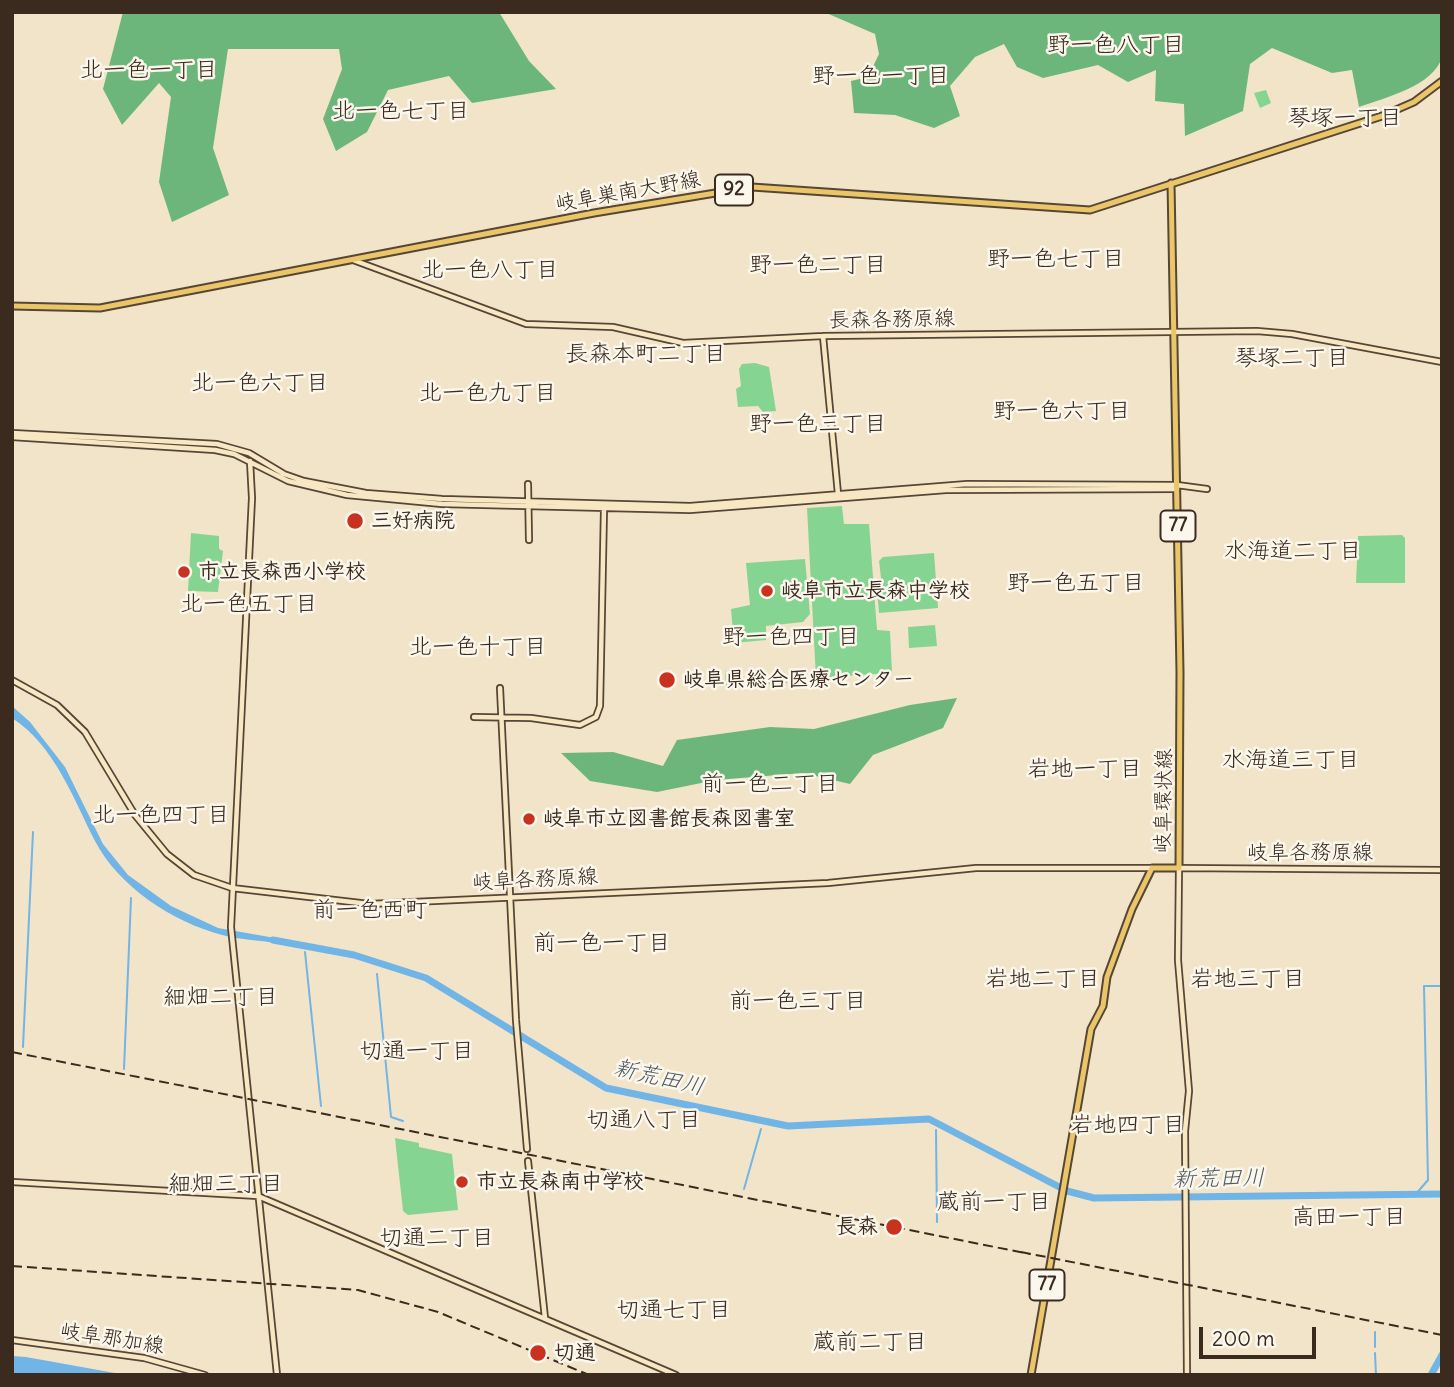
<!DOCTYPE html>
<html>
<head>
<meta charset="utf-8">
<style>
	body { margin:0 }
	#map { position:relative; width:1454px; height:1387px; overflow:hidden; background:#f2e4c8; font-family:Delius,sans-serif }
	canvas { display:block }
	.frame { position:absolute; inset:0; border:14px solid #3b2a1e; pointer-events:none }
	.scale { position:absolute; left:1199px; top:1327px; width:117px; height:32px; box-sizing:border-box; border:4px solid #3b2a1e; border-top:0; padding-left:9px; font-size:21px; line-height:24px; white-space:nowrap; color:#3b2a1e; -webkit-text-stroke:5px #fbf7ec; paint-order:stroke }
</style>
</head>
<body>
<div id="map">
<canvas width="1454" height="1387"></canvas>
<div class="frame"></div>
<div class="scale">200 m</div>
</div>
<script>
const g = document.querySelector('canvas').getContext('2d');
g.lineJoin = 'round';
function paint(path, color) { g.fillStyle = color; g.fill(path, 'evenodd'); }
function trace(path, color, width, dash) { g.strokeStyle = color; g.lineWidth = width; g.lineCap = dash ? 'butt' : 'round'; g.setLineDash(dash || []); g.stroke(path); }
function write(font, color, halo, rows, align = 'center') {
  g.font = font + ' Delius,"Klee One",sans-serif'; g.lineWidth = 5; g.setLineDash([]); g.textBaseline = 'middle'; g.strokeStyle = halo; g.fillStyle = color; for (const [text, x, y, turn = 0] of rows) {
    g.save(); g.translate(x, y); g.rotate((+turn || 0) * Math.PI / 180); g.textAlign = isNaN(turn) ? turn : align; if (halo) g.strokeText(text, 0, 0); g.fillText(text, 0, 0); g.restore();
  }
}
paint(new Path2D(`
	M 1266,90 L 1271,103 L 1260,108 L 1254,93 Z
	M 755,363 L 769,367 L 776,411 L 763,412 L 758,406 L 738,407 L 736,389 L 741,386 L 739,369 L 742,364 Z
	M 842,506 L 844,524 L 869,524 L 877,630 L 890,631 L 892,673 L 816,678 L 807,508 Z
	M 191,533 L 219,536 L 219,549 L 223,551 L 218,592 L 188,591 Z
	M 1402,535 L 1405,538 L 1405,583 L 1356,583 L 1358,536 Z
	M 934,553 L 938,608 L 879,613 L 876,579 L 881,578 L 879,561 L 883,557 Z
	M 805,559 L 810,614 L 803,622 L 766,626 L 766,640 L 734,643 L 731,609 L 750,605 L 746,563 Z
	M 935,625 L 937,646 L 909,648 L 908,627 Z
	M 725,668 L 728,687 L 787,680 L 787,683 L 726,689 Z
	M 395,1138 L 419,1143 L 419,1147 L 452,1154 L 458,1210 L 408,1215 L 403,1211 Z`), '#86d492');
paint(new Path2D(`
	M 123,12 L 499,12 L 529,61 L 556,89 L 472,103 L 449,76 L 388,90 L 367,132 L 336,151 L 323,119 L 342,69 L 339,49 L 228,49 L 213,148 L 229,195 L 172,222 L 159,182 L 171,97 L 159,83 L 122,125 L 103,89 Z
	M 824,12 L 1442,12 C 1442,25 1445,44 1442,57 C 1434,86 1384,98 1359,107 L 1352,70 L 1332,73 L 1272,48 L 1250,64 L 1243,111 L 1185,136 L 1184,104 L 1155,101 L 1156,70 L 1128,82 L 1098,65 L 1043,78 L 1017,67 L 1004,44 L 975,57 L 950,86 L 960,116 L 934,128 L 895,115 L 854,113 L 851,81 L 868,77 L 879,54 L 875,34 Z
	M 957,698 L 943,728 L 873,755 L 850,784 L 803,773 L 716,780 L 657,792 L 590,781 L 561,753 L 613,752 L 663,766 L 677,740 L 770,727 L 814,729 L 910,705 Z`), '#6cb67c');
paint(new Path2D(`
	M 12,706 L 30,722 L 65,767 L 103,844 L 128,875 L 171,906 L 218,928 L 281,939 L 280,944 C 261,940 241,940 222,935 C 173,922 119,887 95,841 C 73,798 55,746 12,718 Z
	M 12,1356 L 26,1357 L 126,1375 L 12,1374 Z`), '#71b4e6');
trace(new Path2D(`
	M 305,952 L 321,1106
	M 377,974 L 391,1117 L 403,1121
	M 23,1047 L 33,832
	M 124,1069 L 131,898
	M 936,1130 L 937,1222
	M 744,1189 L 761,1129
	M 1415,1195 L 1428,1180 L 1424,986 L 1442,986
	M 1375,1332 L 1375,1347
	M 1375,1353 L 1376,1375`), '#71b4e6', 2);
trace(new Path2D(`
	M 273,940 L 354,955 L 426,978 L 606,1088 L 788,1126 L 929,1119 L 1067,1191 L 1094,1198 L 1442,1194
	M 1431,1375 L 1442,1355`), '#71b4e6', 7);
const secondary = new Path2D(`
	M 353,260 L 526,324 L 613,327 L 683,343 L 823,336 L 1257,331 L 1292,334 L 1442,362
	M 823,336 L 838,494
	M 12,433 L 217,444 L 249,453 L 284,474 L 304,481 L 366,493 L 442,499 L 690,506 L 967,484 L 1177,485 L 1207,489
	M 12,437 L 215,450 L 234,454 L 288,481 L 347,495 L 442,504 L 690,510 L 946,490 L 1177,489
	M 250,461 L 252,498 L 231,927 L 277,1375
	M 528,484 L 529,540
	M 12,680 L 57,705 L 85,732 L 135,815 L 167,854 L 194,875 L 232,888 L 369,904 L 828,883 L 976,868 L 1152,868
	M 500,688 L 516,1020 L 527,1149
	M 474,717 L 531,718 L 580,725 L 596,717 L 600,706 L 604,509
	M 528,1161 L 545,1318
	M 12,1182 L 258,1196 L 676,1375
	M 12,1340 L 144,1358 L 205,1375
	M 1187,1375 L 1185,1131 L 1189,1091 L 1178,960 L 1179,868 L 1442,870`);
const primary = new Path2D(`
	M 12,306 L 100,308 L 594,213 L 752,187 L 1090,210 L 1382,116 L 1414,102 L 1442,81
	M 1031,1375 L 1091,1029 L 1103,1006 L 1107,977 L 1132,909 L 1152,868 L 1179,868 L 1180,672 L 1171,183`);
trace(secondary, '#564638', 8);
trace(primary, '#564638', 9);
trace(secondary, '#f7e8c3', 4.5);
trace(primary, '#eac669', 5);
trace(new Path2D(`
	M 12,1052 L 1030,1254
	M 1021,1252 L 1442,1335
	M 12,1266 L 358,1290 L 438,1312 L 589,1375`), '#3b2a1e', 2, [10, 5]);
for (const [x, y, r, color] of [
	[355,521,9,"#c8321e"],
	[184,572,7,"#c8321e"],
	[767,591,7,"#c8321e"],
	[667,680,9,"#c8321e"],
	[529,819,7,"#c8321e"],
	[462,1182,7,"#c8321e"],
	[894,1227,9,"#c8321e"],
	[538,1353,9,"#c8321e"]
]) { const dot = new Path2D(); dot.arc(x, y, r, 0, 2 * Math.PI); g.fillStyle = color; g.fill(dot); trace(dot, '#fbf7ec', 2.5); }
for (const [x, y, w] of [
	[734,190,38],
	[1178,526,35],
	[1047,1285,35]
]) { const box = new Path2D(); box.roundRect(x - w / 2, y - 15.5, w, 31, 5); g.fillStyle = '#fbf7ec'; g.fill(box); trace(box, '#3b2a1e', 2); }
write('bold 19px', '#3b2a1e', null, [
	["92",734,190],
	["77",1178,526],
	["77",1047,1285]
]);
write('21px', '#3b2a1e', '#fbf7ec', [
	["岐阜巣南大野線",628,192,-10],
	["長森各務原線",892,320,-1],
	["岐阜環状線",1164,801,-89],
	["岐阜各務原線",1310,853],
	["岐阜各務原線",535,880,-3],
	["岐阜那加線",112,1339,9]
]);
write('bold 21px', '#3b2a1e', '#fbf7ec', [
	["三好病院",371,521],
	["市立長森西小学校",198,572],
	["岐阜市立長森中学校",781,591],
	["岐阜県総合医療センター",683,680],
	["岐阜市立図書館長森図書室",543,819],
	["市立長森南中学校",476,1182],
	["長森",878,1227,"right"],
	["切通",554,1353]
], 'left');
write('23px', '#3b2a1e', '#fbf7ec', [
	["野一色八丁目",1116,45],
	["北一色一丁目",149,70],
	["野一色一丁目",881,76],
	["北一色七丁目",401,111],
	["琴塚一丁目",1345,118],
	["野一色七丁目",1056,259],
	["野一色二丁目",818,265],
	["北一色八丁目",490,270],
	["長森本町二丁目",646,354],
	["琴塚二丁目",1292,358],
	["北一色六丁目",260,383],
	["北一色九丁目",488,393],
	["野一色六丁目",1062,411],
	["野一色三丁目",818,424],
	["水海道二丁目",1293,551],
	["野一色五丁目",1076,583],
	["北一色五丁目",249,604],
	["野一色四丁目",791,637],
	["北一色十丁目",478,647],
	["水海道三丁目",1291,760],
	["岩地一丁目",1085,769],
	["前一色二丁目",770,784],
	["北一色四丁目",161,815],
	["前一色西町",370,910],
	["前一色一丁目",602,943],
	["岩地二丁目",1043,979],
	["岩地三丁目",1248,979],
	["細畑二丁目",221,997],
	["前一色三丁目",798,1001],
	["切通一丁目",417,1051],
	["切通八丁目",644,1120],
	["岩地四丁目",1128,1125],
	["細畑三丁目",226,1184],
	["蔵前一丁目",994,1202],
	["高田一丁目",1349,1217],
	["切通二丁目",437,1238],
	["切通七丁目",674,1310],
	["蔵前二丁目",870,1342]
]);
write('italic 23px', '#4e5a64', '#fbf7ec', [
	["新荒田川",659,1078,13],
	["新荒田川",1219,1179,-1]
]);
</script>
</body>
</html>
